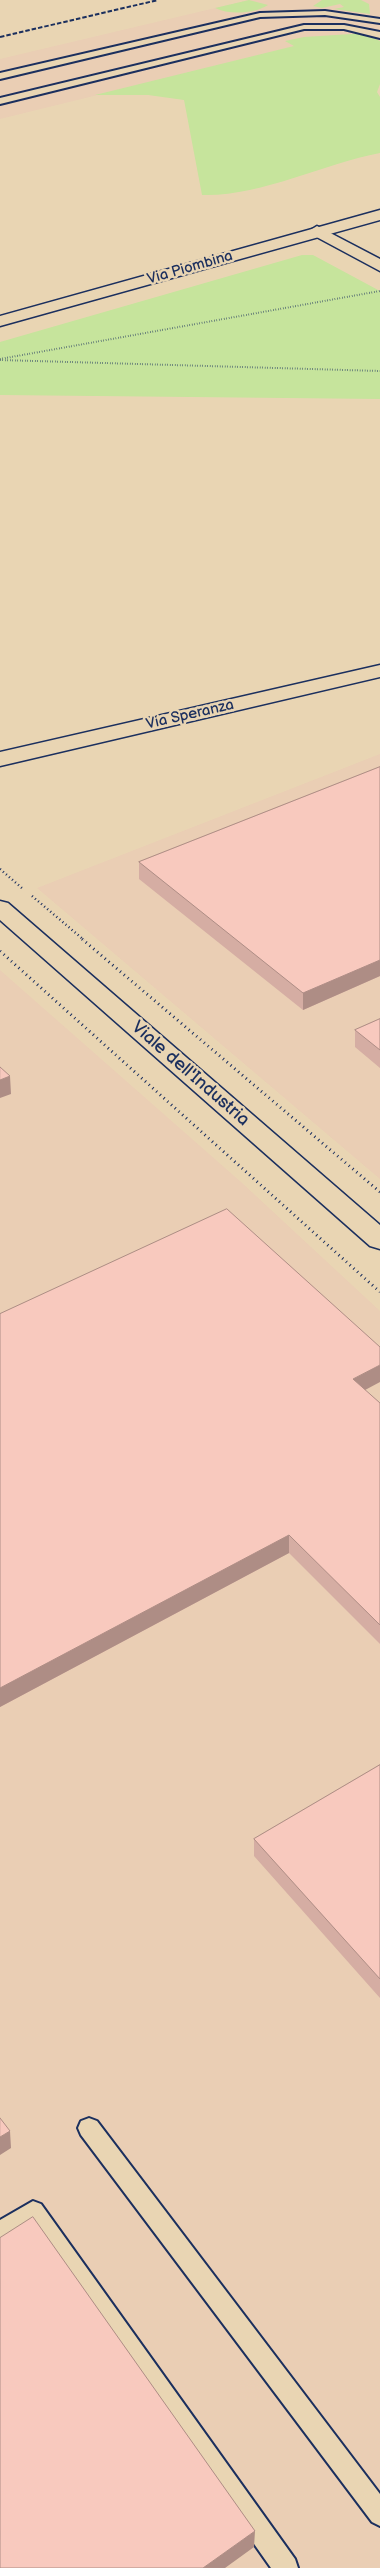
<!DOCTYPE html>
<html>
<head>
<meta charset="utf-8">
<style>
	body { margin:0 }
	canvas { display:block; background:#e9d5b3 }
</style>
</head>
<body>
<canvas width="380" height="2568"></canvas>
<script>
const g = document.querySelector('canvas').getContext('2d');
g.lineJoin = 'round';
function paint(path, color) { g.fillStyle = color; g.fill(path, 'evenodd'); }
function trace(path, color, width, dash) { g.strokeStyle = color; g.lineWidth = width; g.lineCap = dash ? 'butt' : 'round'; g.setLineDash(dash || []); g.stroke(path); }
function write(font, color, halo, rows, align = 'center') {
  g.font = font + ' "Balsamiq Sans",sans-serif'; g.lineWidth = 5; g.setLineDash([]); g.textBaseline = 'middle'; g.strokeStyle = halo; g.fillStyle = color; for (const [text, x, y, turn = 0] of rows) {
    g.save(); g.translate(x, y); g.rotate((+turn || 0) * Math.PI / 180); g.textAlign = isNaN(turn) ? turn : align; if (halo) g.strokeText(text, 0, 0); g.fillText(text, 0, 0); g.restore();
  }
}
paint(new Path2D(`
	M 249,0 L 380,0 L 380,53 L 277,51 L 0,119 L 0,59 Z
	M 380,754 L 380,1179 L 37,888 Z
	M 0,970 L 241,1182 L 380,1311 L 380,2568 L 0,2568 Z`), '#eaceb4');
paint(new Path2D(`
	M 249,0 L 268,5 C 254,14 229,15 215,8 Z
	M 322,0 L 361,0 L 369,4 L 370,14 L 334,9 L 344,7 L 340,4 L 322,8 L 313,6 Z
	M 367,33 L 379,38 L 376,39 L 380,41 L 380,84 L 377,92 L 380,97 L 380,153 C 323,164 259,197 202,195 L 184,100 L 148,95 L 95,95 L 294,46 L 285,41 L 304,37 Z
	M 302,255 L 313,255 L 380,291 L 380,399 L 0,395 L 0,342 Z`), '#c6e49c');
const service = new Path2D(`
	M 325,11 L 380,19 L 380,23 L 325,15 L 260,17 L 0,79 L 0,73 L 260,13 Z
	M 304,25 L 344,25 L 380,32 L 380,38 L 344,29 L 304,29 L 0,104 L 0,98 Z
	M 89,2118 L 97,2121 L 380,2494 L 380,2526 L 372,2522 L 81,2135 L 78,2128 L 81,2121 Z
	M 33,2201 L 41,2204 L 295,2559 L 298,2568 L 271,2568 L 30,2225 L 0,2242 L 0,2220 Z`);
const minor = new Path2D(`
	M 317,226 L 380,259 L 380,271 L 311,234 L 309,231 Z
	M 380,665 L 380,677 L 0,766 L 0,752 Z`);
const tertiary = new Path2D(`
	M 380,210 L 380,220 L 0,326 L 0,316 Z
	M 0,901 L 8,903 L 380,1225 L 380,1249 L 370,1246 L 0,920 Z`);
trace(service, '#1b2f5e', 4);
trace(minor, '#1b2f5e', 3);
trace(tertiary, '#1b2f5e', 3);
trace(new Path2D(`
	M 0,359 L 380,291
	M 0,360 L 380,371`), '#1b2f5e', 2, [0.5, 2]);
trace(new Path2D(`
	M 0,869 L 23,889
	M 32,896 L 84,940`), '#1b2f5e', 2.5, [1, 3]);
trace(new Path2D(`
	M 82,939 L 380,1192
	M 0,951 L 380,1292`), '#1b2f5e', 3, [1, 4]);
paint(service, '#e9d5b3');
paint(minor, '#e9d5b3');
paint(tertiary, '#e9d5b3');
trace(new Path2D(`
	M 0,37 L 158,0`), '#1b2f5e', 2, [4.5, 2]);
paint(new Path2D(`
	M 380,767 L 380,976 L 303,1010 L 139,879 L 139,862 Z
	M 380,1019 L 380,1068 L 355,1047 L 355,1030 Z
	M 0,1314 L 365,1390 L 380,1403 L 380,1644 L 289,1553 L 0,1707 Z
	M 380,1765 L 380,1998 L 254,1856 L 254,1839 Z`), '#d5ada3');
paint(new Path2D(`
	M 380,960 L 380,976 L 303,1010 L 303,993 Z
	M 10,1076 L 11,1094 L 0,1098 L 0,1080 Z
	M 380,1365 L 380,1382 L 352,1397 L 353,1379 Z
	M 289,1535 L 289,1553 L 0,1707 L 0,1688 Z
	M 10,2131 L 11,2148 L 0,2155 L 0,2137 Z
	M 255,2531 L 254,2547 L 225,2568 L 203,2568 Z`), '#ae8d85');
const building = new Path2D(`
	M 380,767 L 380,960 L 303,993 L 139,862 Z
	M 380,1019 L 380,1050 L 355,1030 Z
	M 0,1067 L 10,1076 L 0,1080 Z
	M 227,1209 L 380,1347 L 380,1365 L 353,1379 L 380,1403 L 380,1625 L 289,1535 L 0,1688 L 0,1314 Z
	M 380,1765 L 380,1979 L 254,1839 Z
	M 0,2118 L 10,2131 L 0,2137 Z
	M 33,2217 L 255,2531 L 203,2568 L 0,2568 L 0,2238 Z`);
paint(building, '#f8c9be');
trace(building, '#ae8d85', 1);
write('15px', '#1b2f5e', '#e9d5b3', [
	["Via Piombina",190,268,-16],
	["Via Speranza",190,715,-13]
]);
write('18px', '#1b2f5e', '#e9d5b3', [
	["Viale dell'Industria",190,1074,41]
]);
</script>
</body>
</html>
